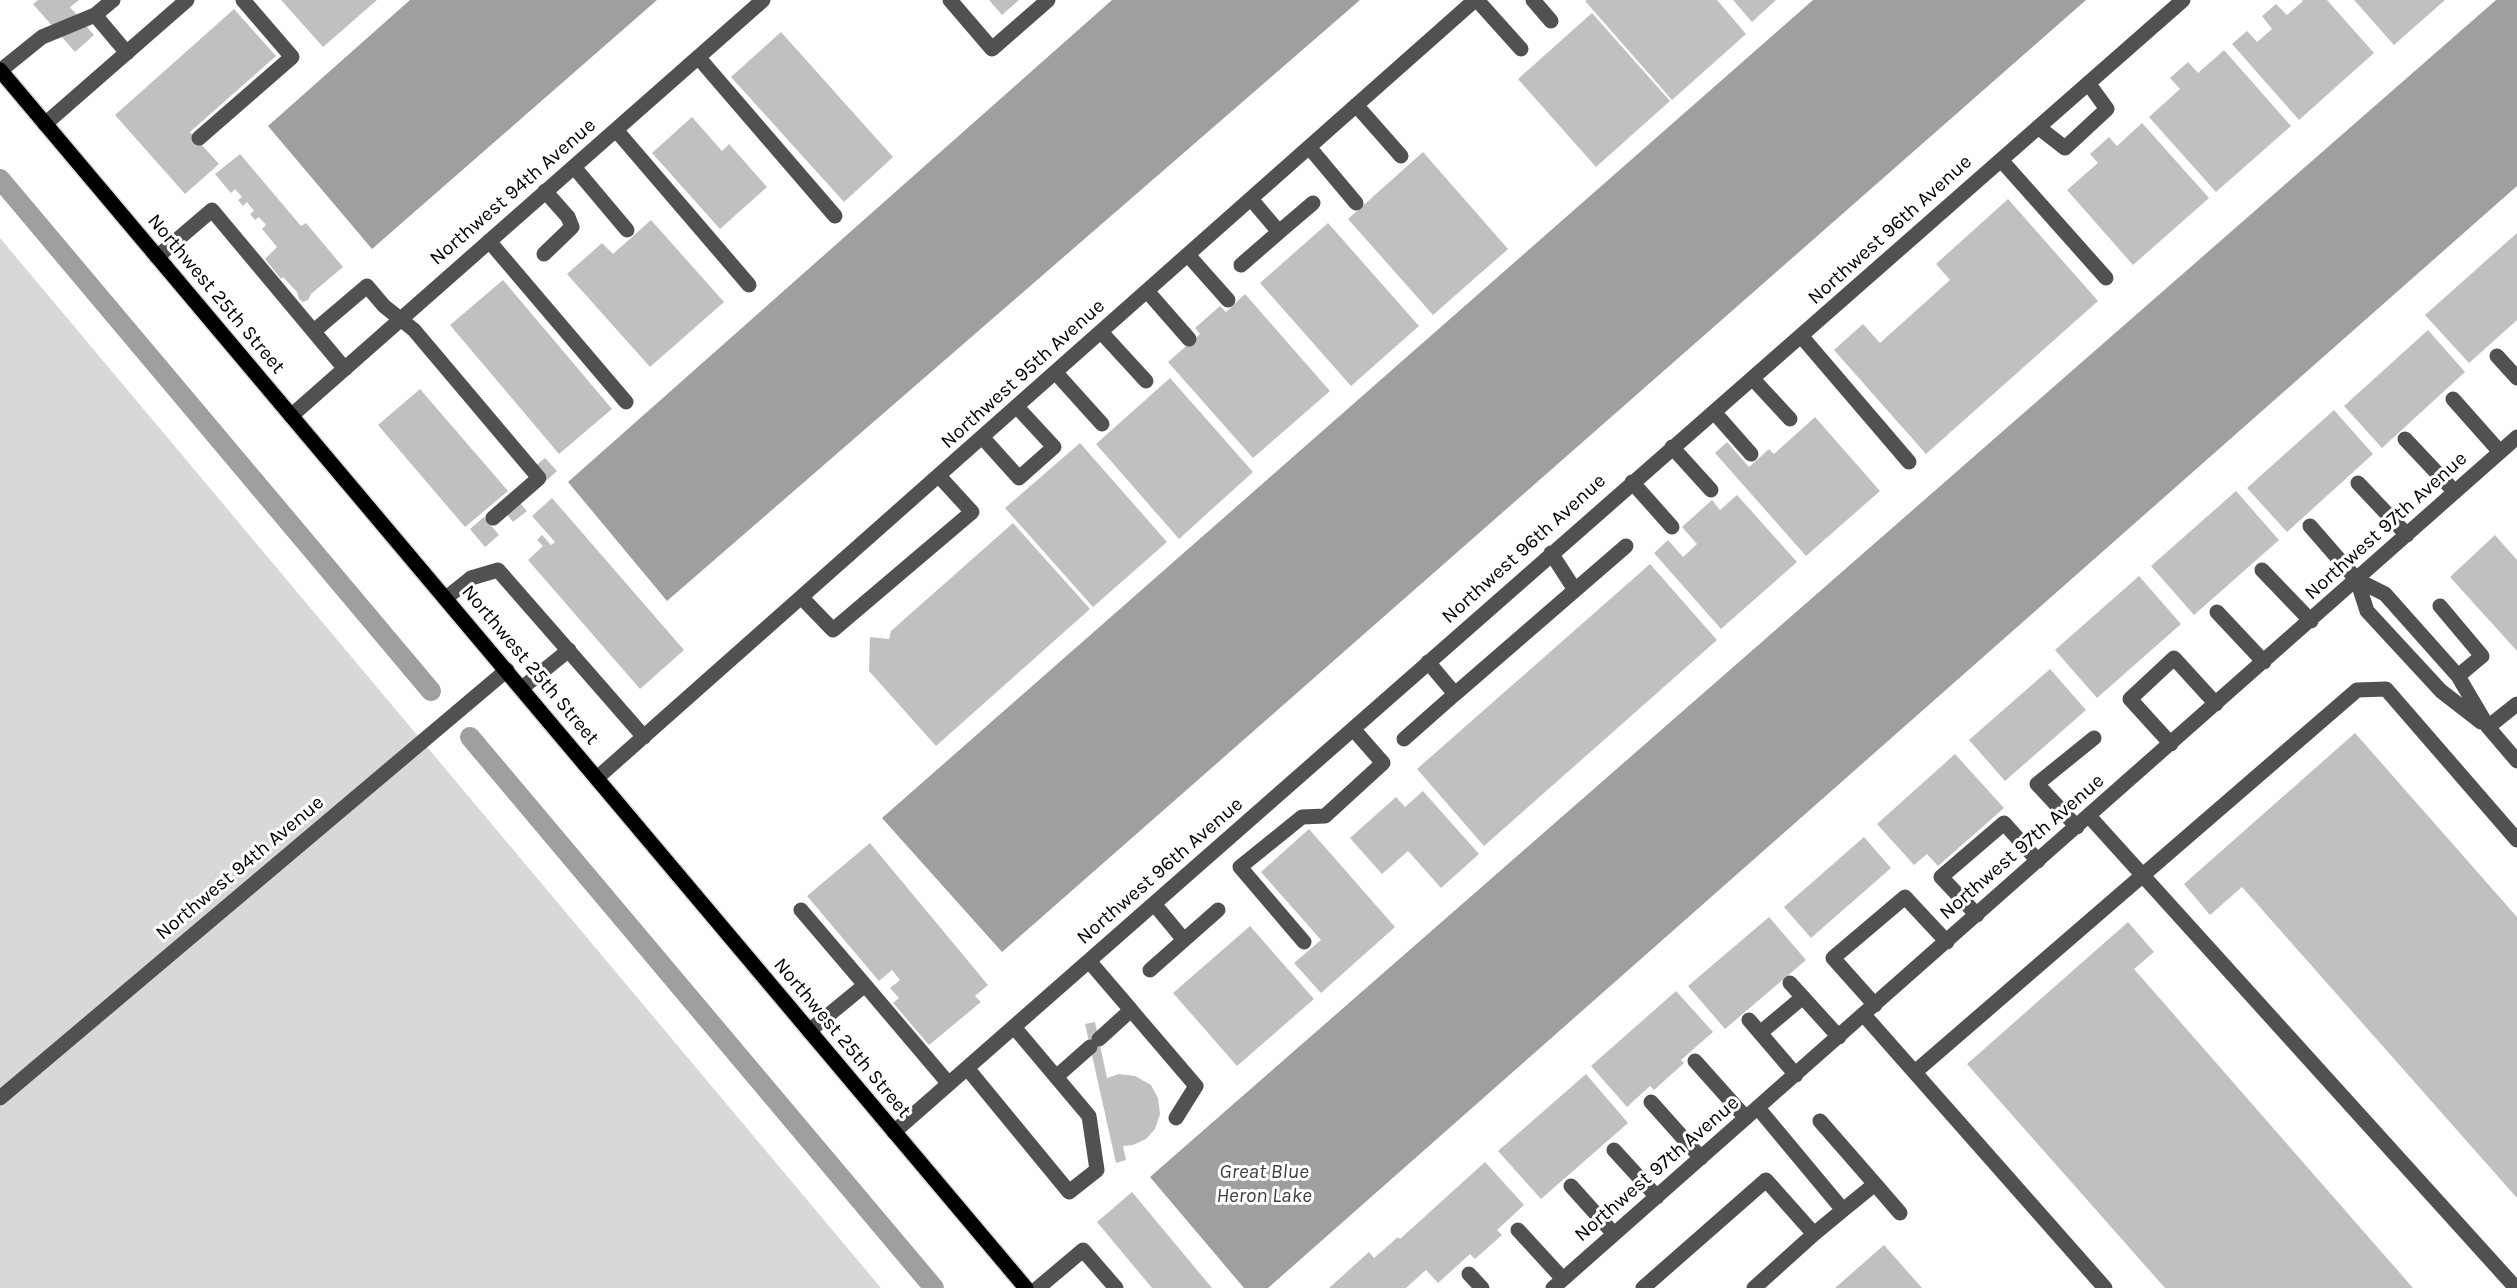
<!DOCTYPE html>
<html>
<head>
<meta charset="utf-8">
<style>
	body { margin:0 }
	canvas { display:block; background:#fff }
</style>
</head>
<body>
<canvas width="2517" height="1288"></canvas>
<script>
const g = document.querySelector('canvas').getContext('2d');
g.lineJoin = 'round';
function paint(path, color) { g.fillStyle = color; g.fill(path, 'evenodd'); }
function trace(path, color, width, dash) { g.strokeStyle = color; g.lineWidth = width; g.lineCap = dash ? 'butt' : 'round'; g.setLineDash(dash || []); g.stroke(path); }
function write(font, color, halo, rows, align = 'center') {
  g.font = font + ' Karla,sans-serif'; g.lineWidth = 6; g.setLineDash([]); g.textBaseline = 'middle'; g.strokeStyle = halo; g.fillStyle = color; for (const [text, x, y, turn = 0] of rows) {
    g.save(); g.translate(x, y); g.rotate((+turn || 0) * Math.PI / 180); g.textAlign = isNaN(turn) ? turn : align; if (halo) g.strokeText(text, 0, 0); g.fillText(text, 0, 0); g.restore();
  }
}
paint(new Path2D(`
	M 0,238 L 881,1288 L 0,1288 Z`), '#d8d8d8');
paint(new Path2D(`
	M 410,0 L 657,0 L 372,249 L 268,126 Z
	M 1112,0 L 1360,0 L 667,601 L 568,482 Z
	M 1813,0 L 2086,0 L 1002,952 L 882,818 Z
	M 2496,0 L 2517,0 L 2517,186 L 1268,1288 L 1244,1288 L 1150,1177 Z`), '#9f9f9f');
trace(new Path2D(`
	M 0,179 L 431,691
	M 470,737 L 934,1288`), '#9f9f9f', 20);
paint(new Path2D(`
	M 38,0 L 79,0 L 70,7 L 94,35 L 75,52 L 33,4 Z
	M 281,0 L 377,0 L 323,47 Z
	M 989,0 L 1019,0 L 1002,15 Z
	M 1587,0 L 1717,0 L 1746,34 L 1672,100 L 1585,1 Z
	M 1733,0 L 1776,0 L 1752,22 Z
	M 2301,0 L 2327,0 L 2374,53 L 2299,120 L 2232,44 L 2247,31 L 2257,42 L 2272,29 L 2262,16 L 2276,4 L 2287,15 L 2303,1 Z
	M 2354,0 L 2445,0 L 2394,45 Z
	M 234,9 L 276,56 L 190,132 L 219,164 L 185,194 L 115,115 Z
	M 1592,13 L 1670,101 L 1596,167 L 1518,79 Z
	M 781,32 L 893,157 L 844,202 L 731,77 Z
	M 2224,50 L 2291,126 L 2216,192 L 2149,117 L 2180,89 L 2170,78 L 2188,62 L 2198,73 Z
	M 692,117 L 722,151 L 729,144 L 767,187 L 720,229 L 652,153 Z
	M 2142,123 L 2209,198 L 2133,265 L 2067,190 L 2098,163 L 2090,154 L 2109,137 L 2117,146 Z
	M 1423,152 L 1508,249 L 1433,315 L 1348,219 Z
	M 240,154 L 301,226 L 306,223 L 343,267 L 311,294 L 308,300 L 303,302 L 299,299 L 297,292 L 283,277 L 281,279 L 265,259 L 277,247 L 262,229 L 266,225 L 259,217 L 255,220 L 250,214 L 254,211 L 247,202 L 243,206 L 238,200 L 242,197 L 235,189 L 231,193 L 215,174 Z
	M 2008,199 L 2098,301 L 1926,454 L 1834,350 L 1863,324 L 1880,343 L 1950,280 L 1936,264 Z
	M 651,220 L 724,302 L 650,367 L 567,274 L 602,243 L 613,254 Z
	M 1328,223 L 1419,326 L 1351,386 L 1260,283 Z
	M 2517,233 L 2517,320 L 2469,363 L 2425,315 Z
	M 503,280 L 612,409 L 559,454 L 450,325 Z
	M 1245,294 L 1330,391 L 1253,458 L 1168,362 L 1200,334 L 1195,328 L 1220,306 L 1226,312 Z
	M 2428,330 L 2465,372 L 2382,448 L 2344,406 Z
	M 1170,378 L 1253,472 L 1179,539 L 1096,444 Z
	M 420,389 L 508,491 L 465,527 L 378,425 Z
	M 2334,410 L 2373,454 L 2287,532 L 2247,488 Z
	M 1815,417 L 1880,491 L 1806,556 L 1715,453 L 1727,442 L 1749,467 L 1769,449 L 1774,454 Z
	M 1080,443 L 1167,542 L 1093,607 L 1005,508 Z
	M 545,458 L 557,471 L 547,480 L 535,466 Z
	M 2236,491 L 2279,540 L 2194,615 L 2151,566 Z
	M 1737,495 L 1797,562 L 1721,629 L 1654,553 L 1668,540 L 1683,557 L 1697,544 L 1682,527 L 1712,500 L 1720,510 Z
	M 552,498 L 684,650 L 640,689 L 528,560 L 543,546 L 537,540 L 542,535 L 551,545 L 555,542 L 532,516 Z
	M 518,501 L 527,511 L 513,522 L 505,512 Z
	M 484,517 L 499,535 L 485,547 L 470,529 Z
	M 1013,523 L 1090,609 L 936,746 L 869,671 L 870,637 L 889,639 L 891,631 Z
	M 2495,535 L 2517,560 L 2517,651 L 2450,577 Z
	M 1650,564 L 1717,640 L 1484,846 L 1417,769 Z
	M 2139,576 L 2181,624 L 2097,698 L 2055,650 Z
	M 2050,669 L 2086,710 L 2005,781 L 1969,740 Z
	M 2355,733 L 2517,917 L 2517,1198 L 2242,887 L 2210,915 L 2184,884 Z
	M 1955,754 L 2004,808 L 1938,866 L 1927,854 L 1914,865 L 1877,824 Z
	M 1423,791 L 1479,854 L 1441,888 L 1408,851 L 1382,874 L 1350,838 L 1396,797 L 1405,807 Z
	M 1309,829 L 1395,927 L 1321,993 L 1294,963 L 1321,940 L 1261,872 Z
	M 1864,837 L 1891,868 L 1811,938 L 1784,907 Z
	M 870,843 L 988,985 L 975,996 L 981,1002 L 929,1045 L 893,1003 L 899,998 L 890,988 L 900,980 L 892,970 L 879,981 L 807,896 Z
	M 1769,917 L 1806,960 L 1725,1029 L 1688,986 Z
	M 2128,922 L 2154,952 L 2134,969 L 2413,1288 L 2165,1288 L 1967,1064 Z
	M 1250,926 L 1314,999 L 1237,1066 L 1173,993 Z
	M 1676,991 L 1713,1032 L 1681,1060 L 1684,1063 L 1654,1090 L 1650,1086 L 1627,1107 L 1591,1066 Z
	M 1095,1022 L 1107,1078 L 1119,1074 L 1135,1076 L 1151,1085 L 1158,1098 L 1160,1114 L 1155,1129 L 1146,1139 L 1133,1145 L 1123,1146 L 1126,1160 L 1116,1163 L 1085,1024 Z
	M 1586,1074 L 1628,1123 L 1541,1199 L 1498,1151 Z
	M 1485,1162 L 1524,1205 L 1497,1230 L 1502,1235 L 1475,1259 L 1470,1254 L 1438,1283 L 1426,1270 L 1406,1288 L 1329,1288 L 1369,1252 L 1374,1258 L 1398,1237 L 1400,1239 Z
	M 1132,1192 L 1212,1288 L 1152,1288 L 1097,1222 Z
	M 1884,1245 L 1922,1288 L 1835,1288 Z`), '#c0c0c0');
const major = new Path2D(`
	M 0,70 L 1026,1288`);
trace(major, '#dbdbdb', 18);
trace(new Path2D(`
	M 113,0 L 95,15 L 127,53
	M 950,0 L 992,49 L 1048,0
	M 1477,0 L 1521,49
	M 1533,0 L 1551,21
	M 698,57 L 835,216
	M 0,71 L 42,37 L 95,15
	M 1356,105 L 1401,156
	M 45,124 L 187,0
	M 2038,127 L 2065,148 L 2107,109 L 2088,83
	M 616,130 L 749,285
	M 199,138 L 292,57 L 243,0
	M 1309,147 L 1356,203
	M 2001,160 L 2106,278
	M 574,167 L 627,230
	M 1279,232 L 1313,203
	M 489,241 L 626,402
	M 544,254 L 572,227 L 568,217 L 545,191
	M 1188,255 L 1228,300
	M 157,257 L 212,210 L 345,369
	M 1241,265 L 1279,232 L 1251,199
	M 1147,291 L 1189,339
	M 314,331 L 367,286 L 384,306 L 414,330 L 539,478 L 493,518
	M 1101,332 L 1146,381
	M 1802,337 L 1909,462
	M 2497,356 L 2517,378
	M 1056,373 L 1102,424
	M 1753,379 L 1790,419
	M 2453,399 L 2500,452
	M 1714,412 L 1751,454
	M 291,416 L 763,0
	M 983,438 L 1019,478 L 1054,447 L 1017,407
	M 2405,439 L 2455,492
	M 1672,447 L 1711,490
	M 1632,482 L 1672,527
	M 2358,483 L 2407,535
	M 2310,526 L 2357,580 L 2385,594 L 2458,676 L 2488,727 L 2517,761
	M 1551,553 L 1575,590
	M 2262,570 L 2311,621
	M 2357,580 L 2367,611 L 2441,691 L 2481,722
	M 446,598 L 471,578 L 498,570 L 644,737
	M 802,598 L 833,630 L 972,512 L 939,476
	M 2440,606 L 2482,656 L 2458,676
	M 2217,612 L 2264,662
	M 522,688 L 569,650
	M 1455,694 L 1626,546
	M 2488,727 L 2517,704
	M 1404,739 L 1455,694 L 1428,662
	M 2171,744 L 2130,699 L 2174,658 L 2216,704
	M 597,778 L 1475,0
	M 2089,816 L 2516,1288
	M 2077,827 L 2037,784 L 2094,738
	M 801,910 L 865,985 L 809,1031
	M 1977,915 L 1941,877 L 2004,823 L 2038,861
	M 1184,940 L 1218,910
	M 1304,942 L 1240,867 L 1302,817 L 1325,816 L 1383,763 L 1354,730
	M 1089,961 L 1131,1010 L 1099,1039
	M 1150,970 L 1184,940 L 1155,905
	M 1790,983 L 1839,1037
	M 865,985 L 949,1084
	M 1875,1005 L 1833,958 L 1905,897 L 1947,942
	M 1131,1010 L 1196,1086 L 1176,1118
	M 1864,1015 L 2105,1288
	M 1749,1020 L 1796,1075
	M 1760,1033 L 1803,997
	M 1695,1061 L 1746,1118
	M 967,1068 L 1069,1192 L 1097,1170 L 1089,1116 L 1014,1027
	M 1915,1072 L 2357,690 L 2386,689 L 2517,840
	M 1056,1077 L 1090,1047
	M 0,1098 L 507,670
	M 1651,1102 L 1701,1158
	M 1758,1108 L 1843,1210 L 1875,1184 L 1820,1121
	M 894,1132 L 2183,0
	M 1614,1150 L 1657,1197
	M 1875,1184 L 1900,1213
	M 1571,1186 L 1614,1234
	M 1518,1230 L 1563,1279
	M 1814,1234 L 1843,1210
	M 1469,1274 L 1482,1288
	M 1038,1288 L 1083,1250 L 1116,1288
	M 1553,1288 L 2517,437
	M 1643,1288 L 1766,1180 L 1814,1234 L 1754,1288`), '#515151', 15);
trace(major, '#000', 15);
write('20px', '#000', '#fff', [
	["Northwest 94th Avenue",513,192,-41],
	["Northwest 96th Avenue",1890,230,-42],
	["Northwest 25th Street",216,294,50],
	["Northwest 95th Avenue",1023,374,-42],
	["Northwest 97th Avenue",2386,526,-42],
	["Northwest 96th Avenue",1524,549,-42],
	["Northwest 25th Street",530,665,50],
	["Northwest 97th Avenue",2022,847,-41],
	["Northwest 94th Avenue",240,868,-40],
	["Northwest 96th Avenue",1160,871,-41],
	["Northwest 25th Street",842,1038,50],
	["Northwest 97th Avenue",1657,1169,-41]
]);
write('italic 21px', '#404040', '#fff', [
	["Great Blue",1264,1172],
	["Heron Lake",1264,1196]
]);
</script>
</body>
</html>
